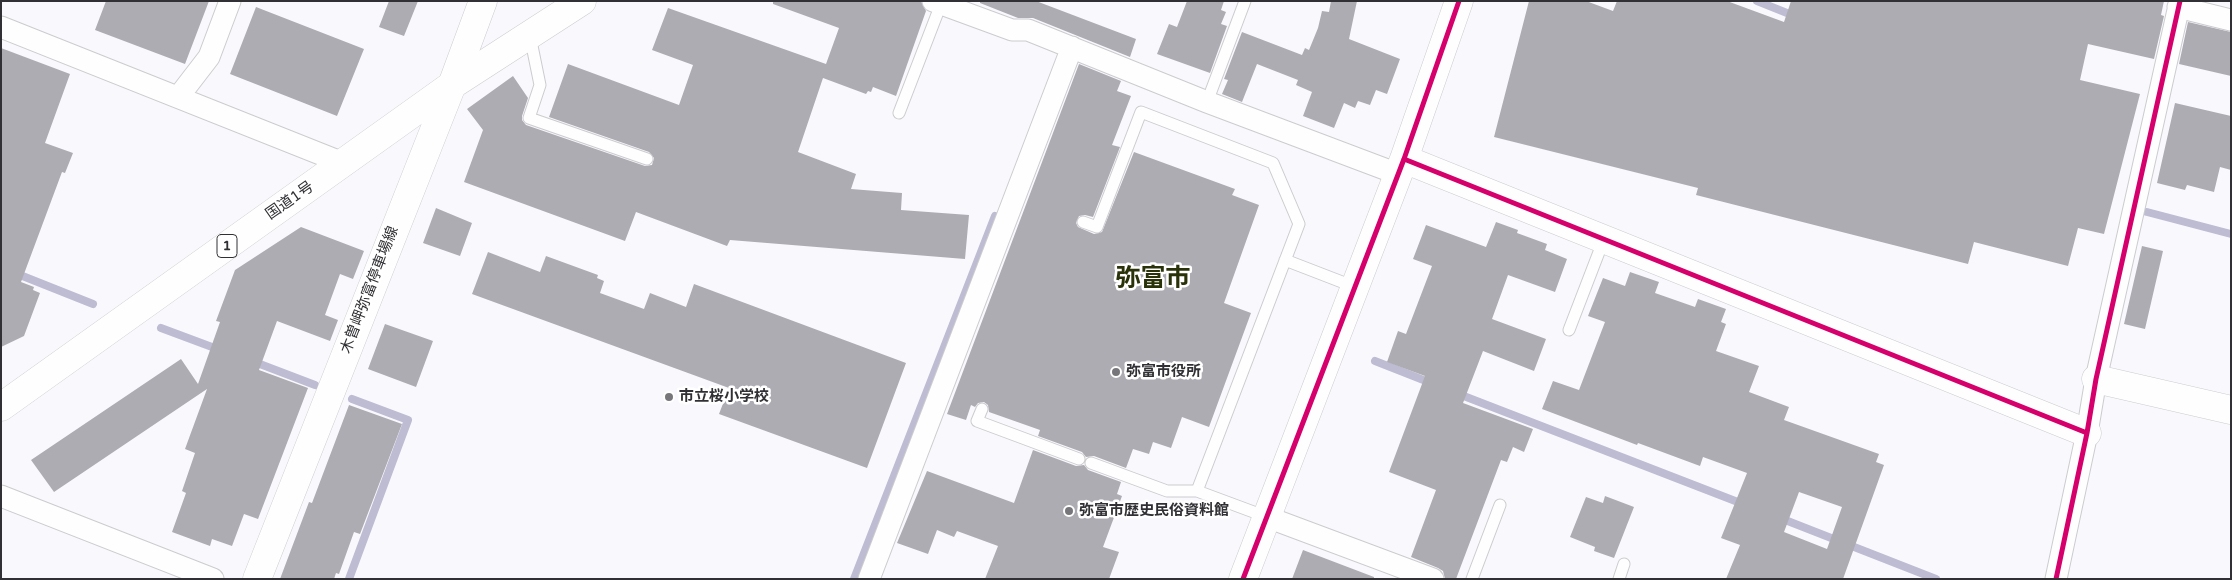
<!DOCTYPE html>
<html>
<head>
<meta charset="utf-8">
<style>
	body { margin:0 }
	#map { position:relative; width:2232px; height:580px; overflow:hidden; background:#f9f9fd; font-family:"Varela Round",sans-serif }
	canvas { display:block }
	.frame { position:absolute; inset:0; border:2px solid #313135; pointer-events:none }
</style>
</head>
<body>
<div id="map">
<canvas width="2232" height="580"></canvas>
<div class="frame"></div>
</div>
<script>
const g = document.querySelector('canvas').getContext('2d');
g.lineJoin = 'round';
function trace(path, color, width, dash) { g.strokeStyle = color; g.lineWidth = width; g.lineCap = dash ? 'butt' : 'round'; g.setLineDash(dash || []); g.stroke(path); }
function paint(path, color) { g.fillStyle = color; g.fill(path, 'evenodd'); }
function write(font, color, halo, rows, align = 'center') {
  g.font = font + ' "Varela Round","Noto Sans JP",sans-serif'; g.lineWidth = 5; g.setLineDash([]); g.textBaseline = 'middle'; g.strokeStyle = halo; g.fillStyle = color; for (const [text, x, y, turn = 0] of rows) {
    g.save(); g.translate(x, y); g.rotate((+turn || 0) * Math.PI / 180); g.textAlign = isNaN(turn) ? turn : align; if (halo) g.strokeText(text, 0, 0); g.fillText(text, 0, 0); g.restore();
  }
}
trace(new Path2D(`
	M 1757,1 L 1797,17
	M 2147,212 L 2231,234
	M 15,273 L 93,304
	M 161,328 L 220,350
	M 252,361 L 315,385
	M 1375,361 L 1431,383
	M 1456,393 L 1743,504
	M 1780,518 L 1936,579
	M 349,579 L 408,420 L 352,399
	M 854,579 L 995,216`), '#bebcd2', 8);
paint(new Path2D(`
	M 106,1 L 209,1 L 185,64 L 95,30 Z
	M 389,1 L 418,1 L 404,36 L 379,27 Z
	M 773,1 L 921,1 L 926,11 L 896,96 L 873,87 L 871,92 L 868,91 L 866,94 L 823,78 L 798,152 L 856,174 L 851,189 L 902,193 L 901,210 L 969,215 L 965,259 L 730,240 L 727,246 L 636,212 L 625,241 L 464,182 L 483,130 L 467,109 L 513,76 L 528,98 L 522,116 L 522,120 L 526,125 L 645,166 L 652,165 L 654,158 L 649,152 L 549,117 L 568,64 L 679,105 L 693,65 L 652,50 L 668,8 L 826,64 L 839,28 L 773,4 Z
	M 980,1 L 1036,1 L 1136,39 L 1130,57 L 1033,18 L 1018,18 L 980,3 Z
	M 1187,1 L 1224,1 L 1221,10 L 1226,12 L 1221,24 L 1227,26 L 1210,73 L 1157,54 L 1169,24 L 1177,27 Z
	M 1331,1 L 1357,1 L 1349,39 L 1400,59 L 1387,94 L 1376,90 L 1370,105 L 1358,101 L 1355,108 L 1344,103 L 1334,128 L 1303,116 L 1312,92 L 1296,85 L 1298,80 L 1257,64 L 1242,102 L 1222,94 L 1228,80 L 1224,79 L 1242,32 L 1302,55 L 1305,48 L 1309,50 L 1318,28 L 1322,11 L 1329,12 Z
	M 1529,1 L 1586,1 L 1613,11 L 1617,1 L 1727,1 L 1784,22 L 1791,1 L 2164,1 L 2161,15 L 2164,16 L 2154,59 L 2088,44 L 2080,80 L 2140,94 L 2104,234 L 2078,228 L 2068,266 L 1974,242 L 1968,264 L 1696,195 L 1698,188 L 1494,137 Z
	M 256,7 L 364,49 L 337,116 L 230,74 Z
	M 2188,22 L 2231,32 L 2231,76 L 2179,64 Z
	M 1,48 L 70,74 L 45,143 L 73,153 L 65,173 L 62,172 L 21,282 L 34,287 L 33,290 L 40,293 L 24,336 L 1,347 Z
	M 1079,64 L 1121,81 L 1117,91 L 1131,96 L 1112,145 L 1120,147 L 1093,217 L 1085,215 L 1079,216 L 1076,223 L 1078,227 L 1094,234 L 1102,232 L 1134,152 L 1235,189 L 1232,195 L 1259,205 L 1224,303 L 1251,313 L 1209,427 L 1182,417 L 1171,448 L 1153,442 L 1149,454 L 1133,449 L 1126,468 L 1094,456 L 1086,457 L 1082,452 L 1038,436 L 1040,430 L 989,412 L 988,405 L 984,402 L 978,403 L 975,407 L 971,405 L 966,420 L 947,414 Z
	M 2175,103 L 2231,116 L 2231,170 L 2220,167 L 2214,192 L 2187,185 L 2185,190 L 2157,183 Z
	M 436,208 L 472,223 L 460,256 L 423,243 Z
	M 1496,222 L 1518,230 L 1517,233 L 1547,244 L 1545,250 L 1567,259 L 1555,292 L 1508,275 L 1492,319 L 1546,339 L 1534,371 L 1483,351 L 1463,403 L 1533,429 L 1524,452 L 1513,447 L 1507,462 L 1501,460 L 1456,579 L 1445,579 L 1443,571 L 1438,568 L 1411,557 L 1436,490 L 1389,472 L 1425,376 L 1387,362 L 1398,331 L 1406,334 L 1432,266 L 1413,259 L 1426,225 L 1486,247 Z
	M 301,227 L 364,251 L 353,279 L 340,274 L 325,315 L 338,320 L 330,341 L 277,321 L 259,370 L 308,388 L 258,519 L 244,514 L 232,546 L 212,539 L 210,546 L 172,532 L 186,493 L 182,491 L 195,453 L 185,449 L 207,389 L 54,492 L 31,460 L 181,359 L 198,384 L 220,322 L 216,321 L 235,270 Z
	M 2142,246 L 2163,251 L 2145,329 L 2124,324 Z
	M 488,252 L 540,272 L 546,256 L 598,275 L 597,278 L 604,281 L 600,293 L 644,309 L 650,293 L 686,307 L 694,284 L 906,363 L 867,468 L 719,414 L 729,388 L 472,294 Z
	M 1630,272 L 1659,282 L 1655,293 L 1695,307 L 1698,299 L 1726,309 L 1721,322 L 1726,324 L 1716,351 L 1759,366 L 1749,392 L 1789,407 L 1784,420 L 1879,454 L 1876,462 L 1884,465 L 1843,579 L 1726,579 L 1740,545 L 1721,538 L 1747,473 L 1703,457 L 1700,466 L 1638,443 L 1637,445 L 1542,409 L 1553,381 L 1579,390 L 1605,322 L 1588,316 L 1603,278 L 1625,286 ZM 1799,492 L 1842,507 L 1827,549 L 1784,532 Z
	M 385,324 L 433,341 L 416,387 L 368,369 Z
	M 349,405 L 402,424 L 360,534 L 354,532 L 339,574 L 336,573 L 334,579 L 280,579 L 309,502 L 312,503 Z
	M 1033,450 L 1076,466 L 1084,465 L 1088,470 L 1121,482 L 1117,494 L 1122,496 L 1103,547 L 1119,552 L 1109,579 L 985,579 L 998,546 L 957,531 L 954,537 L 937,530 L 928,554 L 897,543 L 927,471 L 1014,503 Z
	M 1605,496 L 1634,507 L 1614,558 L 1594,551 L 1595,547 L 1570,537 L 1586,497 L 1603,503 Z
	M 1303,550 L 1374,577 L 1374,579 L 1292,579 Z`), '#adacb3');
const lane = new Path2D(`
	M 530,36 L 540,85 L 529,118 L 647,159
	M 1207,102 L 1245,1
	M 899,113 L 941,4
	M 1083,222 L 1097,227 L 1141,112 L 1273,163 L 1299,224 L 1197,491
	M 1285,260 L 1355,287
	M 1569,330 L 1604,239
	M 982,409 L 977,421 L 1079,459
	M 1091,463 L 1167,491 L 1197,491 L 1267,517
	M 1472,579 L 1500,505
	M 1619,579 L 1624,564`);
const street = new Path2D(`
	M 933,1 L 1012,30 L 1028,30 L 1207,102 L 1398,174
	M 2178,7 L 2231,20
	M 1,27 L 343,163
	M 179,96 L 209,57 L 230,1
	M 1,496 L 213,579
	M 1267,517 L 1433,579
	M 869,579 L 1072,47
	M 2056,579 L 2087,433 L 2096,379 L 2180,1`);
const secondary = new Path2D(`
	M 1404,159 L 2087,433
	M 2096,379 L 2231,410
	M 257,579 L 452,85 L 483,1
	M 1243,579 L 1404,159 L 1459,1`);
const highway = new Path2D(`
	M 1,407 L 452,85 L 582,1`);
trace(lane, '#cccccf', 13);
trace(street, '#cccccf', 23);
trace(secondary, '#cccccf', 29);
trace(highway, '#cccccf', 29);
trace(lane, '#fefeff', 11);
trace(street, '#fefeff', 21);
trace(secondary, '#fefeff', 28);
trace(highway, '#fefeff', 28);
trace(new Path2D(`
	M 1404,159 L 2087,433
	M 1243,579 L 1404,159 L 1459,1
	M 2056,579 L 2087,433 L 2096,379 L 2180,1`), '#d6006c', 5);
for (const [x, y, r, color] of [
	[1116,372,5,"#77777b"],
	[669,397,5,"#77777b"],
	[1069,511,5,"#77777b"]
]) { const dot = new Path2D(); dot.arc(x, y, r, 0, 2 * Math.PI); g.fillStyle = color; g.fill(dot); trace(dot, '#fff', 2); }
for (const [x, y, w] of [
	[227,246,20]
]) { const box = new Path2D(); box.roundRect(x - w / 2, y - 11.5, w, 23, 4); g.fillStyle = '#fff'; g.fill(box); trace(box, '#313135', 1); }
write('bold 14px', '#313135', null, [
	["1",227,246]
]);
write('15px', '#313135', '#fff', [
	["国道1号",290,201,-35],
	["木曽岬弥富停車場線",370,290,-69]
]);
write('bold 15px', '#313135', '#fff', [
	["弥富市役所",1126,372],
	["市立桜小学校",679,397],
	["弥富市歴史民俗資料館",1079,511]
], 'left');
write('bold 25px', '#2a320a', '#fff', [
	["弥富市",1153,279]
]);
</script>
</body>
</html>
